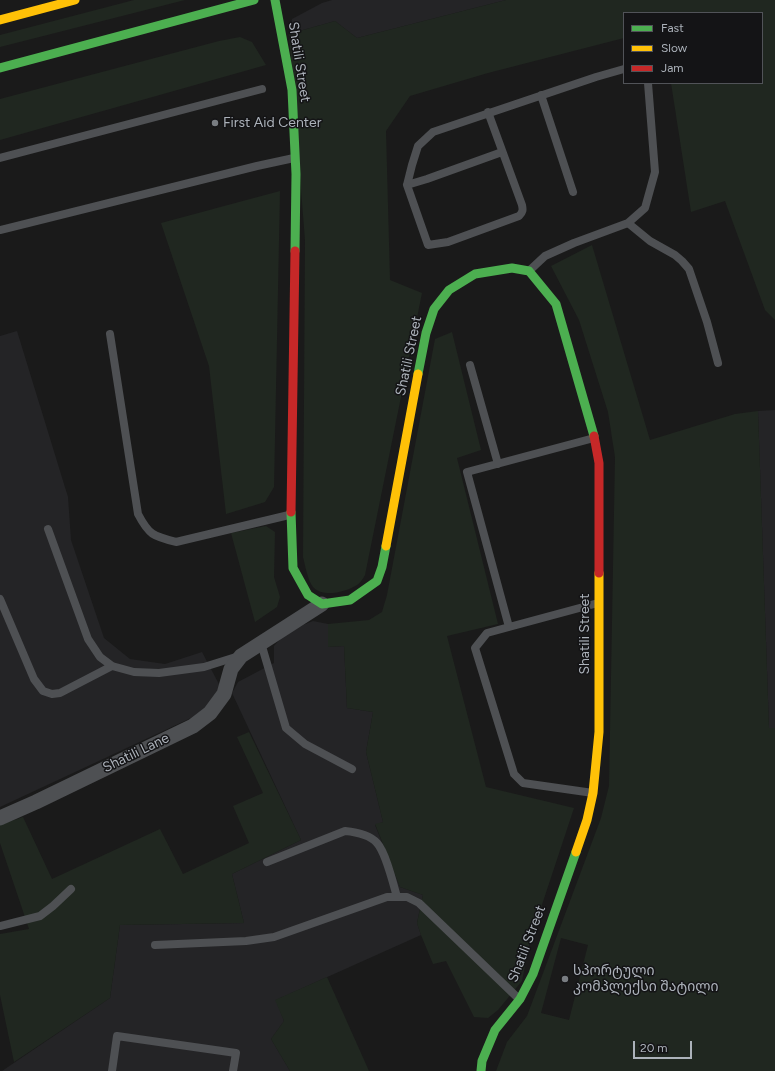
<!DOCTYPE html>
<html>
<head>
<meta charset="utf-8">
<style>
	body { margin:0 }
	#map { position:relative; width:775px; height:1071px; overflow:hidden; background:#1a1a1a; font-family:Figtree,sans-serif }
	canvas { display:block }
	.legend { position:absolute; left:623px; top:12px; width:140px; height:72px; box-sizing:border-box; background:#141416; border:1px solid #515358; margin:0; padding:5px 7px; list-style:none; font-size:12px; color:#acb2ba }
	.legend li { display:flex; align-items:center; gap:8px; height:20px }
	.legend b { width:20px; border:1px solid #515358 }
	.scale { position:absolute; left:633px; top:1041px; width:59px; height:18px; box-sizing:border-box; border:2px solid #acb2ba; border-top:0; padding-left:5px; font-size:12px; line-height:14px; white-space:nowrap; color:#acb2ba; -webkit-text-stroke:3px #141416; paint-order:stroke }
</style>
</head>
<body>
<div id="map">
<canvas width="775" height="1071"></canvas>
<ul class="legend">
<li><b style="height:5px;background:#4caf50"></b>Fast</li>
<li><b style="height:5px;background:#ffc107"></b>Slow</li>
<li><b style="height:5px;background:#c62828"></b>Jam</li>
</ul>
<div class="scale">20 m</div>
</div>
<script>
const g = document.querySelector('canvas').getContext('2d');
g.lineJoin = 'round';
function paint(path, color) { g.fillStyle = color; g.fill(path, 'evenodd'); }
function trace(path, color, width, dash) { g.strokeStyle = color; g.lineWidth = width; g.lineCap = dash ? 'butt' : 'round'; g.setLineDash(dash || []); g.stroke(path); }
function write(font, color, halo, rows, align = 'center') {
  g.font = font + ' Figtree,"Noto Sans Georgian",sans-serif'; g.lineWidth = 3; g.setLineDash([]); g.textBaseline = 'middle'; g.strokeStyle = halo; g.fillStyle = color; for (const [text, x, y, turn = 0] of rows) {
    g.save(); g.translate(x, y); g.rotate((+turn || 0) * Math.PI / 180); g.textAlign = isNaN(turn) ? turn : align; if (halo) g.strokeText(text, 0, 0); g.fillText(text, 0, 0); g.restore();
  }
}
paint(new Path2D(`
	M 332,0 L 506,0 L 357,38 L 335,21 L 289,34 L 292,19 L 322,3 Z
	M 17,331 L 68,497 L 71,540 L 104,638 L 130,659 L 165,664 L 202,652 L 221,688 L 213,703 L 191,718 L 0,807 L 0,336 Z
	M 775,410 L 775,728 L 769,728 L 758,411 Z
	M 313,621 L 328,624 L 328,647 L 344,646 L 347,708 L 373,712 L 366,752 L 383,822 L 375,825 L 400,887 L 423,895 L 417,923 L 421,935 L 276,1000 L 284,1021 L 271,1039 L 290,1071 L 2,1071 L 110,998 L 120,925 L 244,923 L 232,874 L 301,840 L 232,693 L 238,682 L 274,663 L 274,646 L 281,638 L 303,625 Z`), '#242426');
paint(new Path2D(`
	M 134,0 L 185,0 L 0,47 L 0,35 Z
	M 506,0 L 775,0 L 775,320 L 765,310 L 725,201 L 691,212 L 671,83 L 762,83 L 762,13 L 624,13 L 624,38 L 488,73 L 410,96 L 386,131 L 390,280 L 422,293 L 365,575 C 363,579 360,583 357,585 C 346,592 323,598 313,587 C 308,581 305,565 303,557 L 305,241 L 289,34 L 335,21 L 357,38 Z
	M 240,37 L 252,42 L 266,65 L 0,140 L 0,99 L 219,41 Z
	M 280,191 L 274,487 L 265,502 L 226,514 L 209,366 L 161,223 Z
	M 592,245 L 650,440 L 735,414 L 758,411 L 769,728 L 775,728 L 775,1071 L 496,1071 L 507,1042 L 527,1016 L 601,818 L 609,786 L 615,457 L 608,412 L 579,320 L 551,266 ZM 561,938 L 588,945 L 569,1020 L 541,1013 Z
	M 452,332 L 481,450 L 457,458 L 498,624 L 447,636 L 486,787 L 574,808 L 530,941 L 522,981 L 498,1010 L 488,1018 L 474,1017 L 446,961 L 433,964 L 421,935 L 417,923 L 423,895 L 400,887 L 375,824 L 383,822 L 366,752 L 373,712 L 347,708 L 344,646 L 328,647 L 328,624 L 369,620 L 382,612 L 387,595 L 435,339 Z
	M 266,526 L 275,532 L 274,577 L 280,597 L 277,607 L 255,622 L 231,533 Z
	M 249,732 L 301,840 L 232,874 L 244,923 L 120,925 L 110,998 L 14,1062 L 0,995 L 0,934 L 29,929 L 0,843 L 0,825 L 23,817 L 52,879 L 160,829 L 183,874 L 249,843 L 233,806 L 263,793 L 237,737 Z
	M 327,977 L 369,1071 L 290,1071 L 271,1039 L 284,1021 L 275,1000 Z`), '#202720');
trace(new Path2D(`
	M 541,95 L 573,192
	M 488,112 L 522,205 C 523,210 523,212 519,216 L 448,242 L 428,245 L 407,185 L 412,165 L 418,146 L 433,132 L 596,77 L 624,69
	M 0,158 L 262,89
	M 407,185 L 427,179 L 502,152
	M 628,223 L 650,241 L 675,255 L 682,261 L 689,269 L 707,322 L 718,363
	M 0,230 L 257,166 L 294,158
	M 530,270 L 545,256 L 574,243 L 628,223 L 645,208 L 655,172 L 648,83
	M 110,334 L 138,514 C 149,535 153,536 176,542 L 289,515
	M 470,365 L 498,464
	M 594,438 L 467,472 L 509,627 L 598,603
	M 48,529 L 88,639 L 100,657 L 112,666 L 134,672 L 159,673 L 204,667 L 239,656
	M 0,599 L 34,679 L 43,691 L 52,694 L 60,693 L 112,666
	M 509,627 L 487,633 L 475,648 L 514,774 L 523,783 L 593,793
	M 261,643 L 286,728 L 305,744 L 352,769
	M 267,862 L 345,831 C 356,832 369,834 377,843 C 386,853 393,883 397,897
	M 0,926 L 40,916 L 53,906 L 71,889
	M 155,945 L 246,941 L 274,937 L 387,897 L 407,897 L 419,903 L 519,999
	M 112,1071 L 117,1036 L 236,1053 L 233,1071`), '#4e5053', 8);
trace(new Path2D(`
	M 0,818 L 36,802 L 193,726 L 210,713 L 224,694 L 231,669 L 241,656 L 322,604`), '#4e5053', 15);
trace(new Path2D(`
	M 275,0 L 292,90 L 296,174 L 295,251
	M 0,68 L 254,0
	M 418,374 L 426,333 L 434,309 L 449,290 L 475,274 L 512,268 L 529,271 L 556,304 L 594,436
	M 291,512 L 293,568 L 308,595 L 322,604 L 350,600 L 377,581 L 382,567 L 386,546
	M 481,1071 L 482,1061 L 495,1030 L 520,999 L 533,974 L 576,852`), '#4caf50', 9);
trace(new Path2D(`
	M 0,20 L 75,0
	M 386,546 L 418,374
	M 576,852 L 587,820 L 593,793 L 599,732 L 599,573`), '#ffc107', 9);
trace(new Path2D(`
	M 594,436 L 599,463 L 599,573
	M 291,512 L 295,251`), '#c62828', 9);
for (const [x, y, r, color] of [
	[215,123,4,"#797d82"],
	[565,979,4,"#797d82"]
]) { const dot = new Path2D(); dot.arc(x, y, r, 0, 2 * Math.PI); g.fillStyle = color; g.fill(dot); trace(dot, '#141416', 1.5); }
write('14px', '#acb2ba', '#141416', [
	["Shatili Street",299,62,81],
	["Shatili Street",409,356,-78],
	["Shatili Street",585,634,-90],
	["Shatili Lane",136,753,-26],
	["Shatili Street",527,944,-69]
]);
write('14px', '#acb2ba', '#141416', [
	["First Aid Center",223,123],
	["სპორტული",573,971],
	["კომპლექსი შატილი",573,987]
], 'left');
</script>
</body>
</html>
